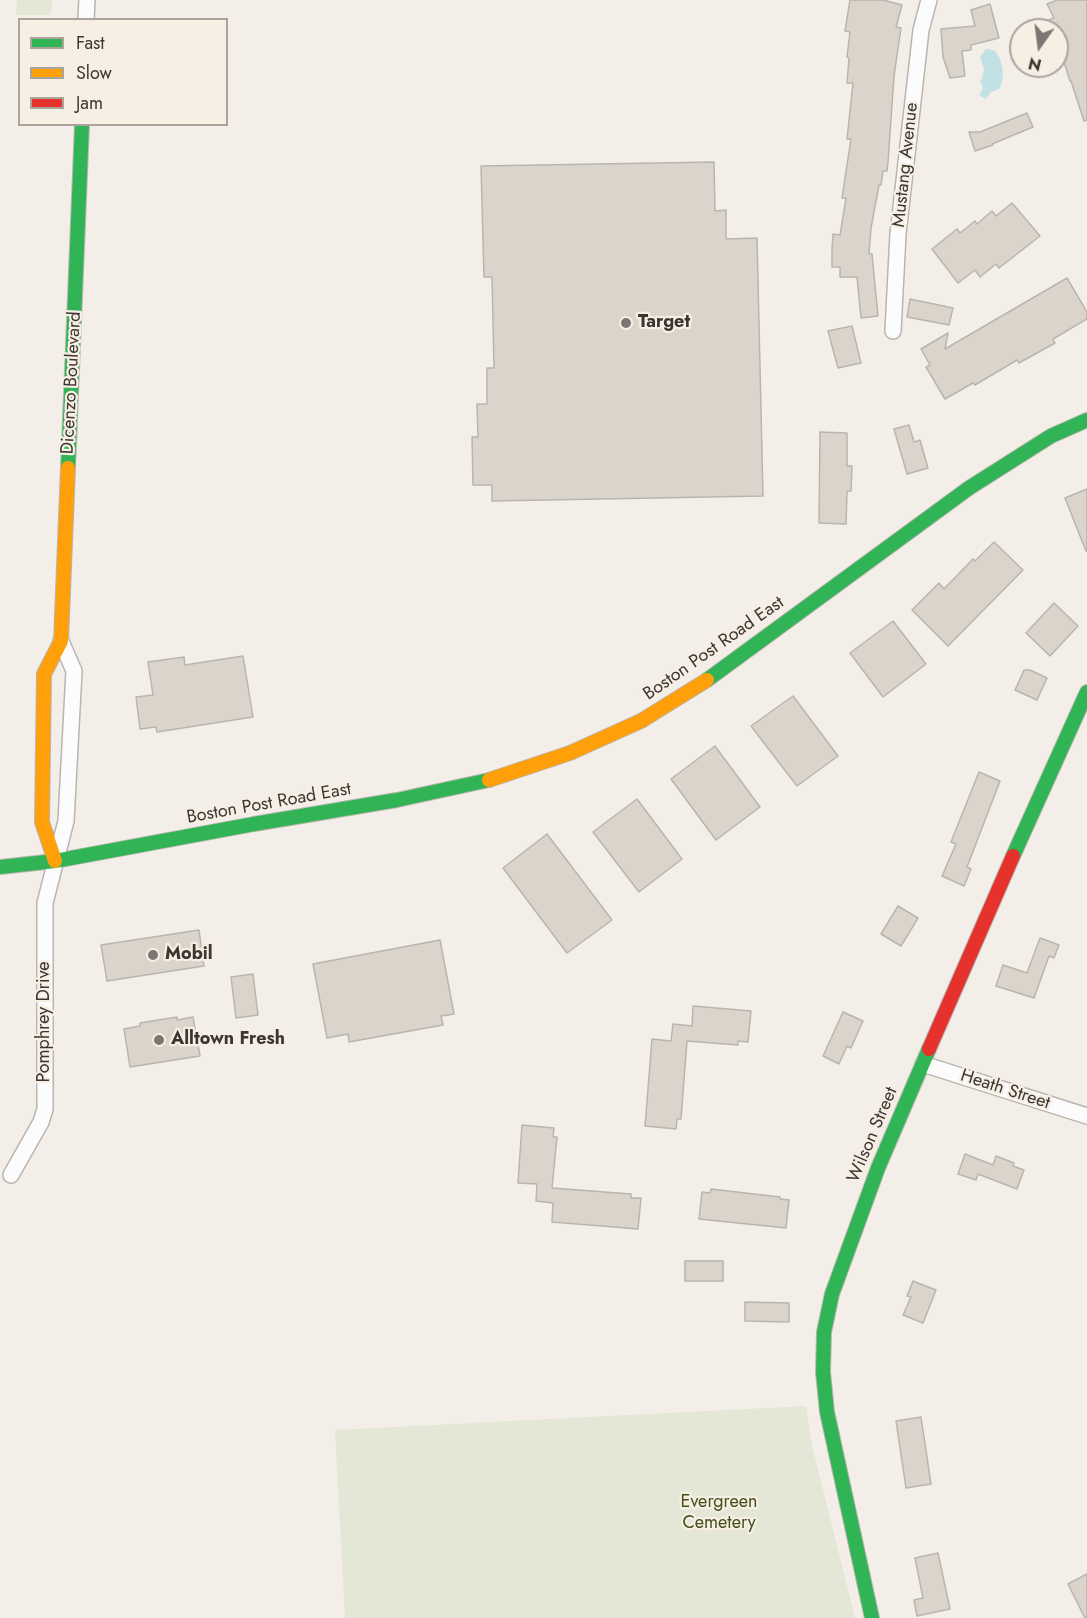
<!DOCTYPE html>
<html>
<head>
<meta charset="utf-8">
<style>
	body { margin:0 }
	#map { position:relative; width:1087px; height:1618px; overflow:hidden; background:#f3eee8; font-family:Jost,sans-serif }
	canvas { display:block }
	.legend { position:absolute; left:18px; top:18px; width:210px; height:108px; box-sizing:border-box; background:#f7eee4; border:2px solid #aba49d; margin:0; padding:8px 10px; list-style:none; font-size:18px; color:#3a3632 }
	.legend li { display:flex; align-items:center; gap:12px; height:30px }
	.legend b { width:30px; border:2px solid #aba49d }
	.north { position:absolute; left:1009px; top:18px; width:60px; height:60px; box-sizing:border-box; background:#f7eee4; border:2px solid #aba49d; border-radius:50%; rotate:194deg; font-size:16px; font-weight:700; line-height:24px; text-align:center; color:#3a3632 }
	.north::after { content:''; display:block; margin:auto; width:21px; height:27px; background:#7b7672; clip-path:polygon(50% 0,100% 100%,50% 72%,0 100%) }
</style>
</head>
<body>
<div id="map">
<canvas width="1087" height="1618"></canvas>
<ul class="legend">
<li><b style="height:8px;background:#30b455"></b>Fast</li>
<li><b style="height:8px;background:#ff9f0a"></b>Slow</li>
<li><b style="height:8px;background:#e5322d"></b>Jam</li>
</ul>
<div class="north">N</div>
</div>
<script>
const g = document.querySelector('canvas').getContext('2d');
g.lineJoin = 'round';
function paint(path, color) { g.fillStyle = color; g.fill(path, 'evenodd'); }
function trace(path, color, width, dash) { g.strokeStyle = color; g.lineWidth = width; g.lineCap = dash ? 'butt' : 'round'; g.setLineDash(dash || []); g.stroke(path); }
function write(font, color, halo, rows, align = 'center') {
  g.font = font + ' Jost,sans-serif'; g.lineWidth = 4.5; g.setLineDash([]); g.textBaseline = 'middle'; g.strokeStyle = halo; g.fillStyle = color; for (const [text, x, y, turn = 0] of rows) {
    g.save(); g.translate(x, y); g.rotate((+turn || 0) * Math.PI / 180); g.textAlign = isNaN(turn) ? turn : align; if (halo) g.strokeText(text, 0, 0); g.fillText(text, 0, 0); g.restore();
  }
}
paint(new Path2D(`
	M 17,0 L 52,0 L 51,15 L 16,15 Z
	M 806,1406 L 812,1446 L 855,1618 L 345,1618 L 335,1430 Z`), '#e4e7d5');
paint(new Path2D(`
	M 986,49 L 994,50 C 1003,59 1006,78 999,89 L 991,92 L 986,99 L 979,95 L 983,88 L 980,81 L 982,79 L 984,69 L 980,57 Z`), '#c2e1e5');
const building = new Path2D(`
	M 850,0 L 883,0 L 902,5 L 896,27 L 901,28 L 894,76 L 888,162 L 887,171 L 883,171 L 881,185 L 879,185 L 871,228 L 869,254 L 872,254 L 878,316 L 861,318 L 857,277 L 840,277 L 840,267 L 832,267 L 832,250 L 833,234 L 840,235 L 846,198 L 842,198 L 851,139 L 847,139 L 853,83 L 847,83 L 849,58 L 847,57 L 850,32 L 845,31 Z
	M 1057,0 L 1087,0 L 1087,120 L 1084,121 L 1071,81 L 1070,81 L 1057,39 L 1057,30 L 1027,30 L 1026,27 L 1054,18 L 1047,4 Z
	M 990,4 L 999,38 L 971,45 L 971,50 L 962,51 L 965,76 L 950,78 L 943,57 L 941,29 L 975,26 L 971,10 Z
	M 1027,113 L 1033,127 L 992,144 L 993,145 L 975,151 L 969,132 L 980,132 Z
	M 714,162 L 715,211 L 726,210 L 726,239 L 757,238 L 763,496 L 492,501 L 492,485 L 473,485 L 472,437 L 478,437 L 477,404 L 487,404 L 487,368 L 494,368 L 492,277 L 484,277 L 481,166 Z
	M 1012,203 L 1040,236 L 999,268 L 996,264 L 980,277 L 975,270 L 958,283 L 932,249 L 957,229 L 960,233 L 975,221 L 977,224 L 992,211 L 996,216 Z
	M 1067,278 L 1087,312 L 1087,319 L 1053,339 L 1055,343 L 1019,363 L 1017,360 L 975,385 L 973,383 L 945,399 L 926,367 L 930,365 L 921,349 L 948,333 L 945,349 Z
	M 910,299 L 953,308 L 949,325 L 907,317 Z
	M 852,326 L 861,363 L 838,368 L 828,331 Z
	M 909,425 L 914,442 L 920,440 L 928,468 L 907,474 L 894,429 Z
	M 820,432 L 847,433 L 847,466 L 852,466 L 851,491 L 847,491 L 846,524 L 819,523 Z
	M 1087,489 L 1087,551 L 1086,551 L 1065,498 Z
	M 994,542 L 1023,570 L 948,646 L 912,610 L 939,583 L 944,589 L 973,559 L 975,561 Z
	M 1054,603 L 1078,626 L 1050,656 L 1026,633 Z
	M 893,621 L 926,664 L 883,697 L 850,653 Z
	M 243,656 L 253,717 L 157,732 L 156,727 L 140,729 L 136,697 L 153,695 L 148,662 L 184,657 L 185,665 Z
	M 1024,670 L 1030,670 L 1047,678 L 1037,700 L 1015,690 Z
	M 793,696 L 838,756 L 797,786 L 751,726 Z
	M 715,746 L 760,807 L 716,840 L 671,779 Z
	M 979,772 L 1000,781 L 967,867 L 971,869 L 964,886 L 942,876 L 956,844 L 951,842 Z
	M 637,799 L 682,859 L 639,892 L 593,832 Z
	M 547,834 L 612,920 L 567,953 L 503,868 Z
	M 898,906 L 918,918 L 901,946 L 881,934 Z
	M 199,930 L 204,966 L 107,981 L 101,945 Z
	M 1040,938 L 1059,945 L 1054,958 L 1049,956 L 1034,998 L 996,986 L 1003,965 L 1027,973 Z
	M 440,940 L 454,1014 L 441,1016 L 443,1025 L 349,1042 L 348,1034 L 327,1038 L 313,964 Z
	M 253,974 L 258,1015 L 236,1018 L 231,977 Z
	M 693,1006 L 751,1011 L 748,1042 L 738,1041 L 738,1045 L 687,1041 L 681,1119 L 677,1119 L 676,1129 L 645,1126 L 652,1039 L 671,1041 L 673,1024 L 692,1026 Z
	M 843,1012 L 863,1021 L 851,1048 L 847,1046 L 839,1064 L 823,1056 Z
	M 177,1017 L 177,1020 L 193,1017 L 200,1056 L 130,1067 L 124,1029 L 140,1026 L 140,1023 Z
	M 522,1125 L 554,1128 L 553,1137 L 557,1137 L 552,1188 L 631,1194 L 631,1198 L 641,1198 L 638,1229 L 552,1222 L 553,1203 L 536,1201 L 537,1184 L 518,1183 Z
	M 965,1154 L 993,1165 L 996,1156 L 1014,1163 L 1013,1166 L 1024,1170 L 1017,1189 L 978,1174 L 976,1180 L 958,1174 Z
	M 711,1189 L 780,1197 L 780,1199 L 789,1200 L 786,1228 L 699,1219 L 702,1192 L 710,1193 Z
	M 685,1261 L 723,1261 L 723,1281 L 685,1281 Z
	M 913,1281 L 936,1290 L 923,1323 L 903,1315 L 911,1297 L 907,1296 Z
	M 745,1302 L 789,1303 L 789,1322 L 745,1321 Z
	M 921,1417 L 931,1484 L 906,1488 L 896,1421 Z
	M 938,1553 L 950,1609 L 917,1616 L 914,1600 L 923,1598 L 915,1558 Z
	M 1087,1574 L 1087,1618 L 1085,1618 L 1068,1584 Z`);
paint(building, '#dbd4cb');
trace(building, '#b8b5b0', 1.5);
const street = new Path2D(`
	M 86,20 L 87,0
	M 893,331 L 898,234 L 921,30 L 929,0
	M 923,1064 L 1087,1116
	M 11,1175 L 41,1122 L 45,1109 L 45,903 L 66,821 L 74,671 L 61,641`);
const fast = new Path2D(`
	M 68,468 L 82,124
	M 707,680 L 969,488 L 1051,436 L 1087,420
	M 254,824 L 397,800 L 489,780
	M 1013,856 L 1087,692
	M 0,867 L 55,861 L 254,824
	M 872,1618 L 827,1412 L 823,1372 L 824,1332 L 832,1294 L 878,1168 L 929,1049`);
const slow = new Path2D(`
	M 489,780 L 570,753 L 641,721 L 707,680
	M 55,861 L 42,822 L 44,674 L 61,641 L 68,468`);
const jam = new Path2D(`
	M 929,1049 L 1013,856`);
trace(street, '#b9b5b0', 18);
trace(fast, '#b9b5b0', 16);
trace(slow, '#b9b5b0', 16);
trace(jam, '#b9b5b0', 16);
trace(street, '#fdfcfc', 15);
trace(fast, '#30b455', 14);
trace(slow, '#ff9f0a', 14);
trace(jam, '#e5322d', 14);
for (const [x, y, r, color] of [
	[626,323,6,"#7b7672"],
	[153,955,6,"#7b7672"],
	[159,1040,6,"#7b7672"]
]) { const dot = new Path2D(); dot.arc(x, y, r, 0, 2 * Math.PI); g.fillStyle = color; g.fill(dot); trace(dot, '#f7eee4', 2); }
write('18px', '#3a3632', '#f7eee4', [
	["Mustang Avenue",906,165,-84],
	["Dicenzo Boulevard",72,383,-87],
	["Boston Post Road East",714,649,-35],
	["Boston Post Road East",269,804,-10],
	["Pomphrey Drive",45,1022,-90],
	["Heath Street",1005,1090,18],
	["Wilson Street",873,1135,-67]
]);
write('bold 18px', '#3a3632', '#f7eee4', [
	["Target",638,323],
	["Mobil",165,955],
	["Alltown Fresh",171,1040]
], 'left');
write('18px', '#42501a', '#f7eee4', [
	["Evergreen",719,1503],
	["Cemetery",719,1524]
]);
</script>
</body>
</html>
